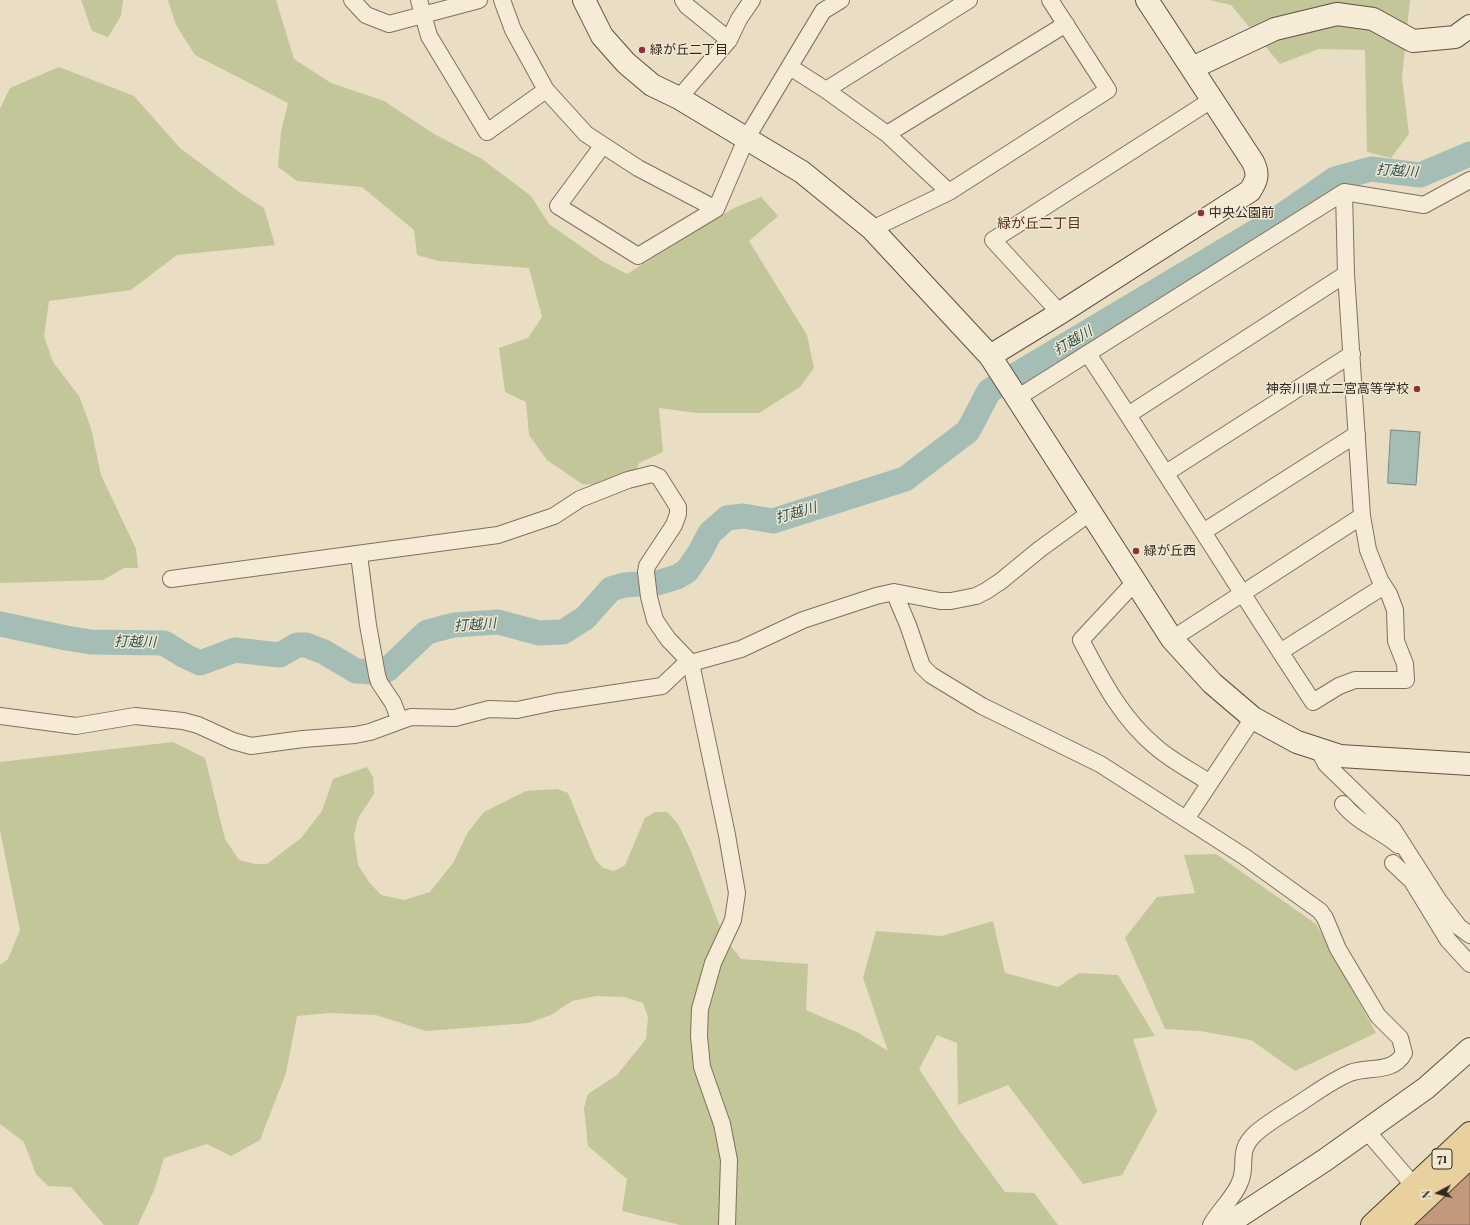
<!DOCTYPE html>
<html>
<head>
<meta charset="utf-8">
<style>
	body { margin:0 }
	#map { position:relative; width:1470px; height:1225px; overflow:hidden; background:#e9ddc4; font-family:"Playfair Display",serif }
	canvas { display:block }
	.north { position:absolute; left:1418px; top:1173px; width:40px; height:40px; -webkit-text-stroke:3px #f1e8d3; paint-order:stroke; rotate:263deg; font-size:11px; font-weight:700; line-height:16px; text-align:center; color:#33281f }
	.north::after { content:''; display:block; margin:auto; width:14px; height:18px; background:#33281f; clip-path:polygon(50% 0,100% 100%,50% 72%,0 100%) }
</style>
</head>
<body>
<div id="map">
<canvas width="1470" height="1225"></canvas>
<div class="north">N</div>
</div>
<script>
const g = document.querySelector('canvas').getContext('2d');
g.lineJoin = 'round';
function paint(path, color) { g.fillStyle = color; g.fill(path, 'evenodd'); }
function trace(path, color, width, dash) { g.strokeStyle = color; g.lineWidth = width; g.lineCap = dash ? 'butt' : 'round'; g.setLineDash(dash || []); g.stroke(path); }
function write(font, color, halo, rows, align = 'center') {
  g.font = font + ' "Playfair Display","Noto Sans JP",serif'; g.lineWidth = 3; g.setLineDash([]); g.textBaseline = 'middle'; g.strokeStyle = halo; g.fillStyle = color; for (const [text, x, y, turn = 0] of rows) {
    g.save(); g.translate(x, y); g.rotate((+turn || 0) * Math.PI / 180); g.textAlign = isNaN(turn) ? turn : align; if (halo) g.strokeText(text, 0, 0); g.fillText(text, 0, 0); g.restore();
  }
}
paint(new Path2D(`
	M 81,0 L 123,0 L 121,16 L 108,37 L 92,31 Z
	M 168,0 L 276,0 L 294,59 L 331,83 L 384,101 L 434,134 L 482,159 L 531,196 L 549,224 L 602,261 L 627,274 L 734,208 L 761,197 L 778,216 L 749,241 L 807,335 L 814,368 L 800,387 L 759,413 L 697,413 L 659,408 L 663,452 L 639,463 L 636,472 L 610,485 L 582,484 L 547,460 L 529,435 L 526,402 L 505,392 L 499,348 L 528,338 L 542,317 L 529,268 L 439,261 L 417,255 L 414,230 L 362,187 L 297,181 L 278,167 L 281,132 L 288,103 L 195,55 L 176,25 Z
	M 1209,0 L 1410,0 L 1402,78 L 1409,134 L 1391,158 L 1367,152 L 1365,50 L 1319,49 L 1280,64 L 1231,5 Z
	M 59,67 L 134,96 L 180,148 L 239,192 L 264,208 L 275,245 L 177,255 L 131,290 L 49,301 L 44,336 L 53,362 L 79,396 L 91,428 L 101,475 L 136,549 L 138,568 L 124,568 L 103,580 L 0,583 L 0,109 L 10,88 Z
	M 173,742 L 205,758 L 225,839 L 239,860 L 255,864 L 267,864 L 301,838 L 322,811 L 333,779 L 367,767 L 373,777 L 374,794 L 358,818 L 354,835 L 358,865 L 369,882 L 381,895 L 404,900 L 430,892 L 453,863 L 468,832 L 484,812 L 526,791 L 557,789 L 568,793 L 595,859 L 603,868 L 614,871 L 625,865 L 645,818 L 655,812 L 667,812 L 678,824 L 691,851 L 724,937 L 741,959 L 808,964 L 806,1010 L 857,1032 L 888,1051 L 863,978 L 876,931 L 942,936 L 993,921 L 1005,973 L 1058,987 L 1079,973 L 1118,975 L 1155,1036 L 1133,1039 L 1157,1111 L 1122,1175 L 1083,1184 L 1008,1085 L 958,1105 L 957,1043 L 937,1035 L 919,1069 L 960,1131 L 1005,1192 L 1034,1193 L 1058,1225 L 680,1225 L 622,1211 L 627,1179 L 588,1146 L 584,1108 L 588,1094 L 617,1075 L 646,1039 L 648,1017 L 643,1003 L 624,997 L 596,996 L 572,1001 L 551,1015 L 528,1023 L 426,1031 L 376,1015 L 330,1013 L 297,1016 L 286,1073 L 260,1140 L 231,1156 L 207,1144 L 164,1158 L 155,1188 L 138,1225 L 104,1225 L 71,1187 L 48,1186 L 36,1174 L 24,1142 L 0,1124 L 0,965 L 8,959 L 20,930 L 0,830 L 0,762 Z
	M 1216,854 L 1316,924 L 1376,1033 L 1295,1071 L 1251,1040 L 1200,1031 L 1165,1029 L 1125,938 L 1157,897 L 1195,893 L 1184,855 Z`), '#c2c699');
const water = new Path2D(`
	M 1391,430 L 1420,432 L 1416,485 L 1388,483 Z`);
paint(water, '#a5bdb5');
trace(water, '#6d8a82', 1);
trace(new Path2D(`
	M 0,624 L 66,638 L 91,642 L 164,643 L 185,656 L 200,663 L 235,650 L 280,655 L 297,645 L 306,645 L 324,652 L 356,671 L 372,672 L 387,670 L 427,632 L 454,625 L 498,622 L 539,633 L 563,632 L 585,618 L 611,589 L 624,585 L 657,583 L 677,577 L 687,571 L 700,552 L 710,533 L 727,518 L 743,516 L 773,521 L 905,479 L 968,431 L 989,391 L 1277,219 L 1335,179 L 1371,169 L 1420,175 L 1470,154`), '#a5bdb5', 25);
const building = new Path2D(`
	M 1470,1173 L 1470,1225 L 1415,1225 Z`);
paint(building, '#c3997e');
trace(building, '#886b58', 1);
const street = new Path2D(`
	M 352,0 L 366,15 L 389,24 L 479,0
	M 419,0 L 429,36 L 487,132 L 546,90
	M 502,0 L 513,30 L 546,90 L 586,134 L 638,168 L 716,209
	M 683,0 L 687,6 L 729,40
	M 790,67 L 826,90 L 887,134 L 949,192
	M 826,90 L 969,0
	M 679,98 L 729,40 L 739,19 L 752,0
	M 887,134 L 1066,24
	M 603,145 L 558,206 L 638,256 L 716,209 L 746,139 L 823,11 L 841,0
	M 872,229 L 949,192 L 1108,90 L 1050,0
	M 1060,313 L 993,240 L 1213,99
	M 1088,354 C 1164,469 1237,587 1313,702 L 1339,686 L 1355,680 L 1406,680 L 1405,664 L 1396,641 L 1395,610 L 1389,594 L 1380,580 L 1368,550 L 1362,516
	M 1017,398 L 1344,192 L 1424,205 L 1470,180
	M 1128,415 L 1346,274
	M 1166,473 L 1352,354
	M 1203,532 L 1357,434
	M 359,555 L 368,625 L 377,675 L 379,682 L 393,703 L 400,721
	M 171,579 L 498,535 L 554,516 L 580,499 L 628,480 L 652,474 L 659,477 L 678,507 L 678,514 L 674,525 L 647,566 L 646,572 L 649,597 L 655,620 L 668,639 L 691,663 L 727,835 L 737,893 L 733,920 L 713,963 L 700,1009 L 699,1036 L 702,1067 L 722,1124 L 729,1160 L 727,1225
	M 1135,582 L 1081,640 C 1102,680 1121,718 1156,747 C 1172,761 1192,771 1210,783
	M 894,592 L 908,625 L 922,666 L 931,675 L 982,706 L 1100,764 L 1245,857 L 1320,911 L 1325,918 L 1338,949 L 1378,1016 L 1400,1038 L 1404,1053 C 1393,1074 1368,1066 1350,1073 C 1331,1081 1314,1094 1297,1105 C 1283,1114 1267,1123 1255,1134 C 1236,1152 1248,1164 1240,1182 C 1234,1198 1219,1210 1211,1225
	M 1172,639 L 1362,516 L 1346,274 L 1344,192
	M 1280,652 L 1384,586
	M 0,716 L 76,726 L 135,716 L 183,721 L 198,725 L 233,741 L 251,746 L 303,739 L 355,735 L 370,732 L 411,717 L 455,718 L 489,709 L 517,710 L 555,702 L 662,686 L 682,667 L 691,663 L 741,649 L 803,620 L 876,596 L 894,592 L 940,601 L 951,601 L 976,596 L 986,591 L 1001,581 L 1040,549 L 1091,512
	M 1318,749 L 1326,764 L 1393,829 L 1439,901 L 1459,927 L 1470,935
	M 1343,804 C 1358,823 1380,830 1398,845
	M 1186,819 L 1253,718
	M 1393,863 L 1412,881 L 1448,940 L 1470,964
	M 1366,1130 L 1421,1194`);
const secondary = new Path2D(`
	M 584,0 L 602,36 L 626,63 L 652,85 L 679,98 L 802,172 L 872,229 L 990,356 L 1172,639 L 1212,683 L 1253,718 L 1297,742 L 1340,756 L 1470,764
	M 1192,68 L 1275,29 L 1337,14 L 1373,19 L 1413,41 L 1455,37 L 1470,26
	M 990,356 L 1060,313 L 1250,191 C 1257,180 1259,174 1253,162 L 1147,0
	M 1226,1225 L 1325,1160 L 1426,1088 L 1470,1049`);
const primary = new Path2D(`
	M 1372,1225 L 1470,1133
	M 1398,1225 L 1470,1157`);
trace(street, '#826f5c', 18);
trace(secondary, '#635040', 24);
trace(primary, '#503e30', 24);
trace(street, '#f5ebd6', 16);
trace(secondary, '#f5ebd6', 22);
trace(primary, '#e9d09f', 22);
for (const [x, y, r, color] of [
	[642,50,4,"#8a3336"],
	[1201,213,4,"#8a3336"],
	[1417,389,4,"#8a3336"],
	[1136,551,4,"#8a3336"]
]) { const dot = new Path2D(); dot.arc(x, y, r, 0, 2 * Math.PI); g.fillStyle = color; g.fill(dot); trace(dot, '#f1e8d3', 1.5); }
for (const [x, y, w] of [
	[1442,1159,20]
]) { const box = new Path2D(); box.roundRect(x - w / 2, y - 10, w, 20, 3); g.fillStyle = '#f1e8d3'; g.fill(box); trace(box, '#33281f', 1); }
write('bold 12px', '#33281f', null, [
	["71",1442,1159]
]);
write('13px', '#33281f', '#f1e8d3', [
	["緑が丘二丁目",650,50],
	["中央公園前",1209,213],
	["神奈川県立二宮高等学校",1409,389,"right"],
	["緑が丘西",1144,551]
], 'left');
write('italic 14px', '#30514e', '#f1e8d3', [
	["打越川",1397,171,4],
	["打越川",1073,341,-31],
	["打越川",796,513,-16],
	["打越川",475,625,-4],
	["打越川",135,642,1]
]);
write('14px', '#5b2d23', '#f1e8d3', [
	["緑が丘二丁目",1039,224]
]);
</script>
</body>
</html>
